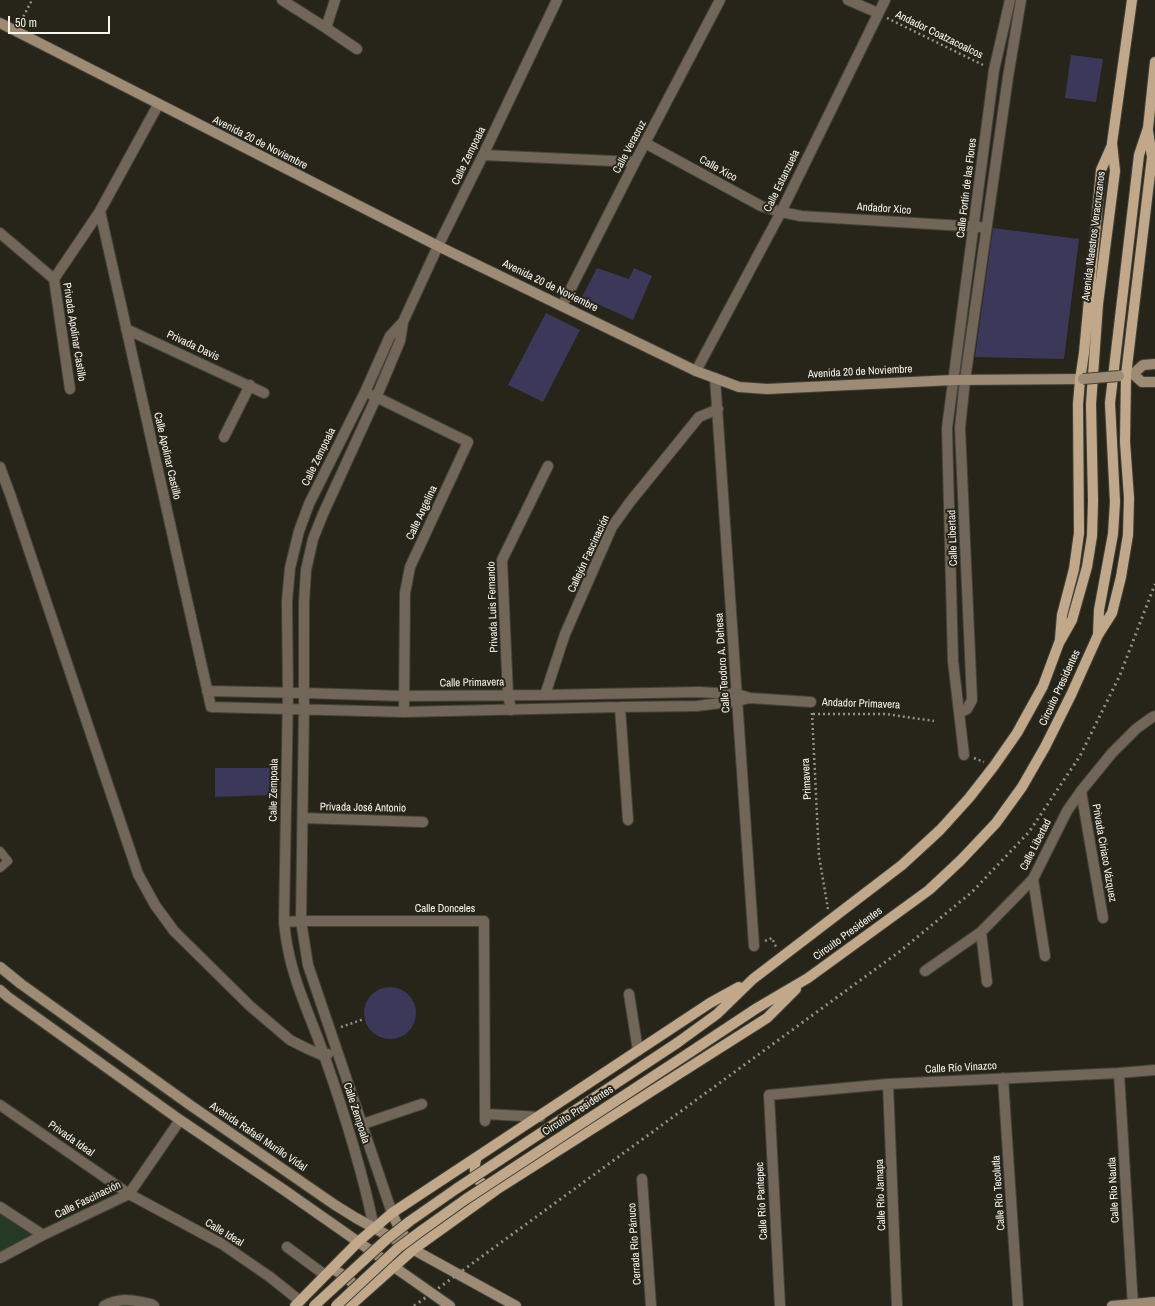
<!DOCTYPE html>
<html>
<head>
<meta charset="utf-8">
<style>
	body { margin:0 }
	#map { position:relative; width:1155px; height:1306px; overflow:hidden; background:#27251a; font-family:"Archivo Narrow",sans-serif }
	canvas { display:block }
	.scale { position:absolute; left:8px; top:16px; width:102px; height:18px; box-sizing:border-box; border:2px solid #f6f4ed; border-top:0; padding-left:5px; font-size:12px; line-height:14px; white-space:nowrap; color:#f6f4ed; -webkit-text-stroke:3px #27251a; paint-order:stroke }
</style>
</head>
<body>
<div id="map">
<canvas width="1155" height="1306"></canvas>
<div class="scale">50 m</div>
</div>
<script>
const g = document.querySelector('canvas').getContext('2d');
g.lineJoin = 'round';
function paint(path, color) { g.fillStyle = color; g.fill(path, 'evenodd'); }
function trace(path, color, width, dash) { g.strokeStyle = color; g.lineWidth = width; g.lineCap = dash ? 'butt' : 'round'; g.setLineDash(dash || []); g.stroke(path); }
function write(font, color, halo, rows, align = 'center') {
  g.font = font + ' "Archivo Narrow",sans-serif'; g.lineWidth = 4; g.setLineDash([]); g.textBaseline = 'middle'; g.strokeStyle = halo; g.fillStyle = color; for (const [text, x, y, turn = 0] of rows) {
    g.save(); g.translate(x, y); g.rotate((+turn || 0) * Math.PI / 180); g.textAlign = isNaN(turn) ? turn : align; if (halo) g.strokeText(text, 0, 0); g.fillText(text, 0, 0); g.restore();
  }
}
paint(new Path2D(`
	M 0,1207 L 40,1233 L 0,1258 Z`), '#263925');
paint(new Path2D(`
	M 1071,55 L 1103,59 L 1096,102 L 1065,98 Z
	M 993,228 L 1079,239 L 1064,359 L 975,357 Z
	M 597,268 L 629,279 L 634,268 L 652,276 L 633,320 L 582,297 Z
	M 546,313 L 580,330 L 543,402 L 508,385 Z
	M 215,768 L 270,768 L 269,795 L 215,797 Z
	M364 1013a26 26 0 1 1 52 0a26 26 0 1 1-52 0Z`), '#3b385a');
const lane = new Path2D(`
	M 0,851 L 8,861 L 0,868`);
const street = new Path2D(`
	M 282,0 L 326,28 L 357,49
	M 848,0 L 878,13
	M 326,28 L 335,0
	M 645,143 L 761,206 L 781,212 L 801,216 L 980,227
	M 483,155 L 635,162
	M 100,211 L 211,707 L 404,712 L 620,707 L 697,706 L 737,701 L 750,698
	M 0,233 L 54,279
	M 54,279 L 100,211 L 158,105
	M 54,279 L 70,389
	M 562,306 L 635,162 L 720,0
	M 126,329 L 264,393
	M 696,371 L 781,212 L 885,0
	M 715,378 L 754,946
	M 372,395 L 468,442 L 410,567 L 405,593 L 404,712
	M 224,437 L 250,385
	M 0,467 L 10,494 L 138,874 L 155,905 L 174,931 L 250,1006 L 290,1040 L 308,1049 L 324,1056 L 328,1054
	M 207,691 L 304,693 L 403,696 L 545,695 L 699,692 L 737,694 L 750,698 L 811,702
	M 545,695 L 565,634 L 612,527 L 630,502 L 699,417 L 718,409
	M 620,707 L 628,820
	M 511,710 L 508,695 L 502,560 L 548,466
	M 959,713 L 967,709 L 972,700 L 960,428 L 965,380 L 1008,77 L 1021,0
	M 964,755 L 953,661 L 947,428 L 994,70 L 1010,0
	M 1081,791 L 1103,918
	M 303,818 L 423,822
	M 1033,879 L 1045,956
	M 284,922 L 301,921 L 484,921 L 485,1121
	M 981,932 L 987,982
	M 925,971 L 981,932 L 1033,879 L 1067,811 L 1081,791 L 1112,753 L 1136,729 L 1151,718 L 1155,716
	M 629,994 L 638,1051
	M 1119,1073 L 1133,1306
	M 1003,1078 L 1018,1306
	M 888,1084 L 897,1306
	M 0,1105 L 129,1194 L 222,1244 L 270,1277 L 300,1301
	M 486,1114 L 540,1117
	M 363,1124 L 422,1104
	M 642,1179 L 651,1306
	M 0,1207 L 43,1235
	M 392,1213 L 308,965 L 301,921 L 304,709 L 304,603 L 306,570 L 313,539 L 323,514 L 376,398 L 400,341 L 403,322 L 438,246 L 483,155 L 557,0
	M 374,1228 C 362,1169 344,1112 324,1055 C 312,1020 295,986 288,949 C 286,940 285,931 284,922 L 288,693 L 287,601 L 290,568 L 299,531 L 309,504 L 365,392 L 390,336 L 403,322
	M 287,1247 L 325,1275
	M 0,1258 L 43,1235 L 129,1194 L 180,1120
	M 104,1306 C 120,1297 134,1300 151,1304 L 154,1306
	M 780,1306 L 769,1095 L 888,1084 L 1119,1073 L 1155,1070`);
const secondary = new Path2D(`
	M 0,23 L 438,246 L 696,371 L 739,387 L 767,389 L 953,380 L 1083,379
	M 1133,374 L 1142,382 L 1155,382
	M 1119,376 L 1133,374 L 1143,365 L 1155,364
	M 0,967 L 21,984 L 190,1105 L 335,1205 L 356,1218 L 516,1306
	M 0,990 L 8,997 L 180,1120 L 284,1190 L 450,1306
	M 392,1213 L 398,1226 L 411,1246
	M 332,1269 C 347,1276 353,1280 358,1296
	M 1112,1306 L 1155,1302`);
const primary = new Path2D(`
	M 1098,635 L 1112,613 L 1121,577 L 1128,535 L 1129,498 L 1125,442 L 1126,375 L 1152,157 L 1148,131
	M 1060,639 L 1062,615 L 1074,569 L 1079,533 L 1078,404 L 1080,380 L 1084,353 L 1101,170 L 1112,145
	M 677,1043 L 717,1014 L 753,979 L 902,865 L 940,830 L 969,798 L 994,766 L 1017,733 L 1043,686 L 1059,643 L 1072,620 L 1087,567 L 1092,536 L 1093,501 L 1091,404 L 1098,304 L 1115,171 L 1112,143 L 1132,0
	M 689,1053 L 757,1008 L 808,978 L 929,890 L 961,860 L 996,823 L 1022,787 L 1045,747 L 1071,695 L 1098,635 L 1099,610 L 1113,534 L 1115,502 L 1110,403 L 1139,155 L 1148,128 L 1155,62
	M 477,1157 C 471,1172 477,1185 493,1188
	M 295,1306 L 358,1242 L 392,1213 L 710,1003 L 739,987
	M 350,1306 L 414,1249 L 499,1188 L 767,1018 L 796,989`);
trace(lane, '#444238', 10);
trace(street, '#444238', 12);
trace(secondary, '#444238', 12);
trace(primary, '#444238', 12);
trace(new Path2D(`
	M 887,18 L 983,65
	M 21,21 L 32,0
	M 812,713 L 819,856 L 828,909
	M 813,714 L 886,714 L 934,721
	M 974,758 L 984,762
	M 765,941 L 772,938 L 776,947
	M 341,1027 L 364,1019`), '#929088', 2.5, [2, 3]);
trace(lane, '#726658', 8);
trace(street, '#726658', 10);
trace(secondary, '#9e8b75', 10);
trace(primary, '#c1a88b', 10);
trace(new Path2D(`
	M 414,1306 L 899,952 L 972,892 L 1029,832 L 1080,756 L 1120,675 L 1155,584`), '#918f86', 3, [2, 4]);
const secondaryBridge = new Path2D(`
	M 1083,379 L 1119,376`);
const primaryBridge = new Path2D(`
	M 314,1306 L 387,1239 L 410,1221 L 456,1189 L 677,1043
	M 336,1306 L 398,1248 L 421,1231 L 466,1199 L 689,1053`);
trace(secondaryBridge, '#444238', 12, []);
trace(primaryBridge, '#444238', 12, []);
trace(secondaryBridge, '#9e8b75', 10);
trace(primaryBridge, '#c1a88b', 10);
write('11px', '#f6f4ed', '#27251a', [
	["Andador Coatzacoalcos",939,35,26],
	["Avenida 20 de Noviembre",260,143,27],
	["Calle Veracruz",630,147,-62],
	["Calle Zempoala",469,156,-64],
	["Calle Xico",718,169,29],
	["Calle Estanzuela",782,181,-64],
	["Calle Fortín de las Flores",967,188,-83],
	["Andador Xico",884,209,4],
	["Avenida Maestros Veracruzanos",1094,236,-83],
	["Avenida 20 de Noviembre",550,286,26],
	["Privada Apolinar Castillo",74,332,81],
	["Privada Davis",193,346,25],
	["Avenida 20 de Noviembre",860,372,-3],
	["Calle Apolinar Castillo",167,456,77],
	["Calle Zempoala",319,457,-64],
	["Calle Angelina",422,513,-65],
	["Calle Libertad",953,538,-92],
	["Callejón Fascinación",589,554,-65],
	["Privada Luis Fernando",493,607,-92],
	["Calle Teodoro A. Dehesa",723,663,-94],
	["Calle Primavera",472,683,-1],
	["Circuito Presidentes",1060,688,-65],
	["Andador Primavera",861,704,2],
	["Primavera",807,779,-93],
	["Calle Zempoala",274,790,-89],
	["Privada José Antonio",363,808,1],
	["Calle Libertad",1036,845,-63],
	["Privada Ciriaco Vázquez",1104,853,80],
	["Calle Donceles",445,909],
	["Circuito Presidentes",848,934,-36],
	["Calle Río Vinazco",961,1068,-3],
	["Circuito Presidentes",578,1111,-33],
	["Calle Zempoala",356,1113,72],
	["Avenida Rafaél Murillo Vidal",258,1137,34],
	["Privada Ideal",71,1139,35],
	["Calle Río Nautla",1114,1190,-93],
	["Calle Río Tecolutla",999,1193,-94],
	["Calle Río Jamapa",881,1195,-92],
	["Calle Fascinación",88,1200,-26],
	["Calle Río Pantepec",762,1201,-93],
	["Calle Ideal",224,1233,31],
	["Cerrada Río Pánuco",635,1244,-94]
]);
</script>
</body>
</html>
